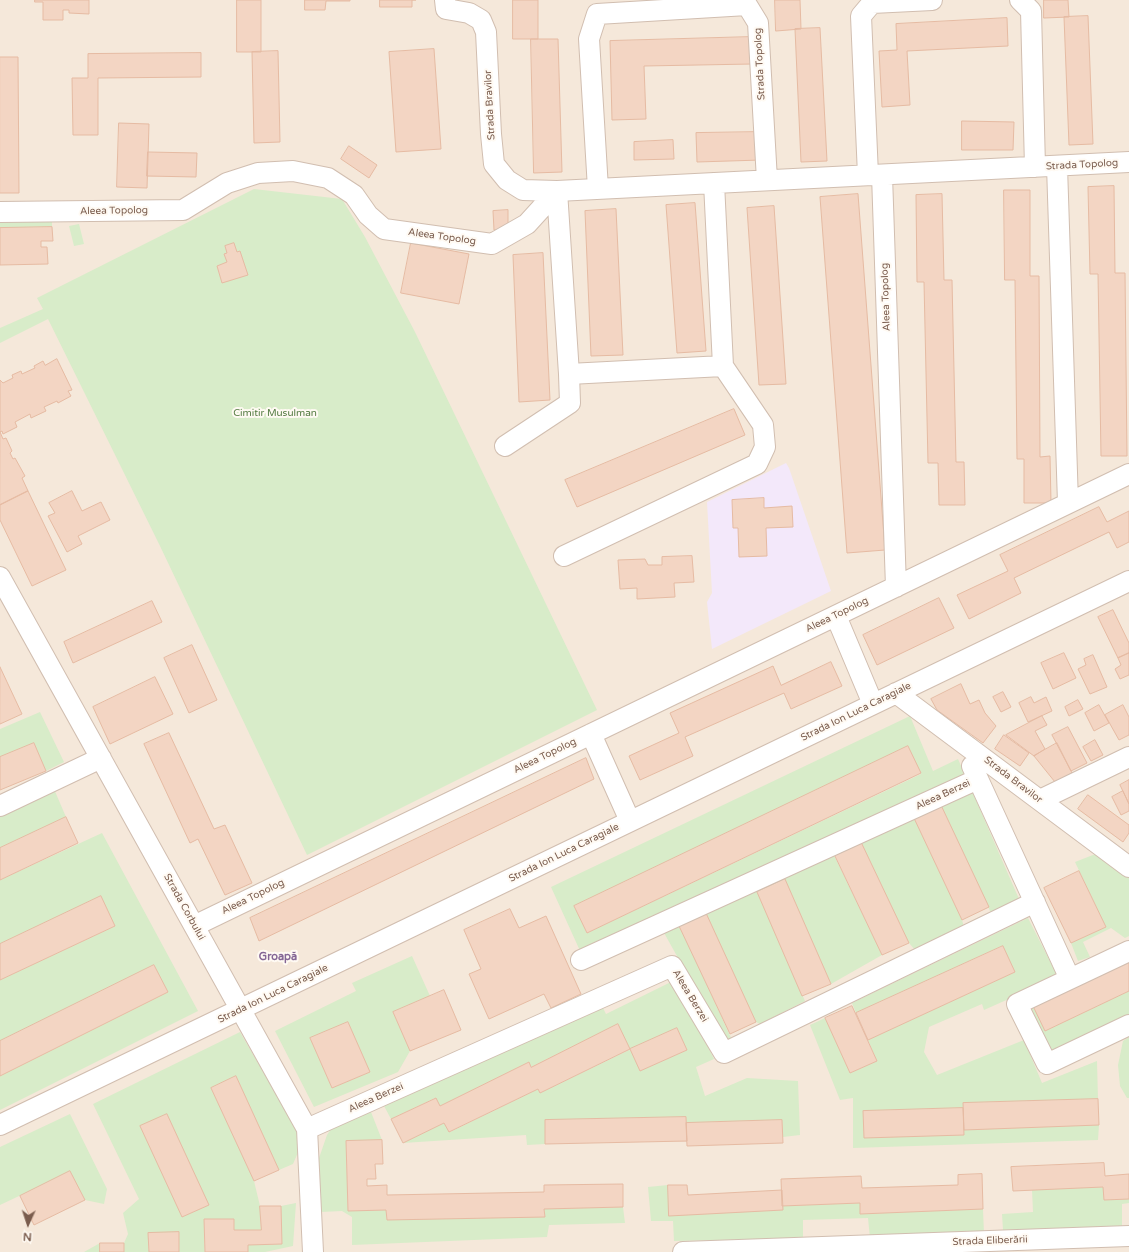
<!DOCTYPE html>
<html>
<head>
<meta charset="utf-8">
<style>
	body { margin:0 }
	#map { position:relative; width:1129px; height:1252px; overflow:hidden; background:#fdf6ec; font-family:"Varela Round",sans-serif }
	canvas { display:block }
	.north { position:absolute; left:8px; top:1204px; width:40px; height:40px; -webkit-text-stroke:3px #fffaf3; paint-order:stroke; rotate:183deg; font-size:11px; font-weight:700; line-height:16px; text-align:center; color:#7a5c4d }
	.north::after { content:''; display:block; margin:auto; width:14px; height:18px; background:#7a5c4d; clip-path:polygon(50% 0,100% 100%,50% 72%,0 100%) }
</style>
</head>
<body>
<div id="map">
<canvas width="1129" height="1252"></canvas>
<div class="north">N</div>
</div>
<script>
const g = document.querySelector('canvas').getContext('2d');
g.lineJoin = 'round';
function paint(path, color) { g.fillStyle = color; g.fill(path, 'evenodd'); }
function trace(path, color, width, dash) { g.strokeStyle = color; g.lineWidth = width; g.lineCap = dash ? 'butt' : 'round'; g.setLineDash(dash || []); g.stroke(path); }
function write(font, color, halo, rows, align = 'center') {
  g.font = font + ' "Varela Round",sans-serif'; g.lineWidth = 4; g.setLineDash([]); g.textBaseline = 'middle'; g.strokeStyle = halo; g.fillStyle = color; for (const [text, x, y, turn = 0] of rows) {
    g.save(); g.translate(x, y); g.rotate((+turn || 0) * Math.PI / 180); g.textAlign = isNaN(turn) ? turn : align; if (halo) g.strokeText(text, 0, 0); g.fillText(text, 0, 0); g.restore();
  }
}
paint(new Path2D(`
	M 0,0 L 1129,0 L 1129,1252 L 0,1252 Z`), '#f5e8da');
paint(new Path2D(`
	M 786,463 L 789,468 L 831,591 L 712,649 L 707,602 L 712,593 L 707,502 Z`), '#f3e8fa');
paint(new Path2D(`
	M 254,189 L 342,199 L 365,237 L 415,332 L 597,710 L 307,855 L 160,546 L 48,319 L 0,343 L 0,328 L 43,309 L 37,298 Z
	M 52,219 L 52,227 L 0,228 L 0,220 Z
	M 79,224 L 84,244 L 74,246 L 69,226 Z
	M 40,712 L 64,762 L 46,771 L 34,743 L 0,757 L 0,729 Z
	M 910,716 L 933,771 L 958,759 L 1019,899 L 991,913 L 940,803 L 913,816 L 962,920 L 964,927 L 916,951 L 909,943 L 861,842 L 834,855 L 882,955 L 831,984 L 785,880 L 757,892 L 805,1001 L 760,1024 L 756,1022 L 706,914 L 680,926 L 732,1040 L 726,1044 L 663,931 L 581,953 L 551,887 ZM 908,746 L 921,774 L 587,933 L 574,906 Z
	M 54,789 L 66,817 L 0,848 L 0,814 Z
	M 102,833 L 198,1011 L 0,1110 L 0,1076 L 168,992 L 154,965 L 0,1041 L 0,980 L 115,926 L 101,896 L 0,944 L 0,880 Z
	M 1098,853 L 1129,877 L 1129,936 L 1125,938 L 1111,928 L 1083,942 L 1090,957 L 1078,961 L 1071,943 L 1106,927 L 1075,862 Z
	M 1028,918 L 1058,977 L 984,1010 L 982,1004 L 929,1027 L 924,1052 L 937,1075 L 1024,1040 L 1042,1083 L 1097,1061 L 1098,1099 L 963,1103 L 963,1108 L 863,1111 L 864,1137 L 964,1130 L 1099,1125 L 1098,1140 L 853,1148 L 853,1098 L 840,1100 L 810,1025 L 825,1018 L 850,1073 L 877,1061 L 868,1040 L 1015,972 L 1002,946 L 856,1013 L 852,1003 Z
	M 412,956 L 430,996 L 393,1012 L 410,1051 L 398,1072 L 314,1107 L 275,1031 L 356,991 L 352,983 ZM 348,1022 L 370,1072 L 332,1088 L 310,1038 Z
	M 675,980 L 714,1059 L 696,1067 L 705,1096 L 747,1078 L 798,1081 L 800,1135 L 783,1137 L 782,1120 L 686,1123 L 686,1117 L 545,1120 L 545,1144 L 527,1145 L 526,1135 L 403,1143 L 444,1123 L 450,1132 L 538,1089 L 540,1093 L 629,1050 L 631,1051 L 640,1071 L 687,1050 L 677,1028 L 630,1049 L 618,1024 L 531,1067 L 529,1062 L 440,1106 L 435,1098 L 391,1119 L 383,1104 L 602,1006 L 606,1014 Z
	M 1129,991 L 1129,1018 L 1048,1055 L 1025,1010 L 1033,1006 L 1045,1031 Z
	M 240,1032 L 303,1141 L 293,1164 L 279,1170 L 236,1076 L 211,1088 L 254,1181 L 260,1206 L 261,1230 L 234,1230 L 234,1219 L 204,1219 L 205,1252 L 179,1252 L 179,1233 L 148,1234 L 149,1252 L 124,1252 L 124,1243 L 128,1234 L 123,1213 L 139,1199 L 93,1104 ZM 141,1126 L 208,1205 L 182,1217 Z
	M 1129,1037 L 1129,1098 L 1127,1098 L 1120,1086 L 1118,1065 L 1123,1041 Z
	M 371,1112 L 382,1140 L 346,1141 L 348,1211 L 386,1210 L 387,1220 L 545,1216 L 544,1209 L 623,1207 L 625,1223 L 549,1225 L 547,1237 L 352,1245 L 352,1217 L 342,1211 L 321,1212 L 319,1158 L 327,1135 L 337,1120 Z
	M 70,1114 L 107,1189 L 104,1204 L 85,1200 L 70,1172 L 0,1205 L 0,1147 Z
	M 668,1185 L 670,1215 L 782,1210 L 782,1206 L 860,1203 L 860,1214 L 983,1209 L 984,1234 L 870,1238 L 868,1218 L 803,1220 L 803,1238 L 674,1241 L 673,1221 L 651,1221 L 648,1187 Z
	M 1103,1187 L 1129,1199 L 1129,1203 L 1122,1204 L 1122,1226 L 1003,1230 L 1002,1214 L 1033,1212 L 1032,1190 Z
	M 296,1203 L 293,1246 L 265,1252 L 248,1252 L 248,1245 L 282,1244 L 281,1206 Z
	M 100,1243 L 100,1252 L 84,1252 Z`), '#d8ecc9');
const building = new Path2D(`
	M 35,0 L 89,0 L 89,14 L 69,13 L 69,10 L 63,10 L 63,20 L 43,20 L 43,2 L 35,2 Z
	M 237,0 L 261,0 L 261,52 L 237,52 Z
	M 305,0 L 350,0 L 350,1 L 326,1 L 325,10 L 305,10 Z
	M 380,0 L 416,0 L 412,0 L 412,7 L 380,7 Z
	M 513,0 L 538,0 L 538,39 L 513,39 Z
	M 775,0 L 800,0 L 801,29 L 776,31 Z
	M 1044,0 L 1068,0 L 1069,17 L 1044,18 Z
	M 1088,16 L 1093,144 L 1069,145 L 1064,17 Z
	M 1007,18 L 1008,46 L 907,51 L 910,105 L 882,107 L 879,51 L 897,50 L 896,24 Z
	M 820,28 L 827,161 L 801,162 L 795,29 Z
	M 751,37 L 752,64 L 644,66 L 646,119 L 612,120 L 610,41 Z
	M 531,39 L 558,39 L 562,172 L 534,173 Z
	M 434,49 L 441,149 L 396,152 L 389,52 Z
	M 278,51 L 280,142 L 254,143 L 252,52 Z
	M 201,53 L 201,77 L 98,78 L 98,135 L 73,135 L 72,78 L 88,78 L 88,54 Z
	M 0,57 L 18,57 L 19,193 L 0,193 Z
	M 962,121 L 1014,122 L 1013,150 L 962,150 Z
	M 119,123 L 149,124 L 147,188 L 117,187 Z
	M 760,132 L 761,160 L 697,162 L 696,133 Z
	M 673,140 L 674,159 L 634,160 L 634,142 Z
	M 349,146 L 377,165 L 369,178 L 341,159 Z
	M 148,152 L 197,153 L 196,177 L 147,176 Z
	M 1114,186 L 1115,273 L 1125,273 L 1127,456 L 1101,456 L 1098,274 L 1090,274 L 1088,187 Z
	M 1004,190 L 1030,190 L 1030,276 L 1039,276 L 1040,457 L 1050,456 L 1051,503 L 1024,503 L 1024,459 L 1017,459 L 1015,280 L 1005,280 Z
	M 858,194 L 885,550 L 847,553 L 820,197 Z
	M 942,194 L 944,280 L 952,280 L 956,462 L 964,462 L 965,505 L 939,505 L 938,463 L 928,463 L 924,282 L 917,282 L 916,195 Z
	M 695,203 L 706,351 L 677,353 L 666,205 Z
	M 774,206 L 786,384 L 759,385 L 747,208 Z
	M 616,209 L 623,355 L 591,356 L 585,211 Z
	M 508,210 L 508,230 L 494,230 L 493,211 Z
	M 52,227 L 53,241 L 41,241 L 41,247 L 47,247 L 48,264 L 0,265 L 0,228 Z
	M 234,243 L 237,252 L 240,251 L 248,275 L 222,283 L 217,266 L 227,262 L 224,254 L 227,253 L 225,246 Z
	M 411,243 L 469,254 L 459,304 L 401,293 Z
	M 543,253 L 550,400 L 519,402 L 513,255 Z
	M 57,359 L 72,390 L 68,391 L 71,396 L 58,403 L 57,401 L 44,407 L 46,411 L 31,418 L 30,414 L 15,422 L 17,427 L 3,434 L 2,431 L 0,432 L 0,380 L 3,383 L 13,378 L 12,375 L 21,371 L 22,374 L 35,368 L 34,366 L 43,361 L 45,365 Z
	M 734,409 L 745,435 L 577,507 L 565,480 Z
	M 0,432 L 3,439 L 6,438 L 12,451 L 10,453 L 13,459 L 15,458 L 25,476 L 22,478 L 28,491 L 0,505 Z
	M 28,491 L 66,570 L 32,586 L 0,520 L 0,505 Z
	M 72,491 L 82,511 L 101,502 L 110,520 L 78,536 L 82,544 L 67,552 L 48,516 L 55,513 L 49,503 Z
	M 764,498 L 764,508 L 792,506 L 793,527 L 766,528 L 767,556 L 739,557 L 738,528 L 733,528 L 732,500 Z
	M 1099,507 L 1107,522 L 1129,511 L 1129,542 L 1117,548 L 1109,532 L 1014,578 L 1021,593 L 969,619 L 957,595 L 1008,571 L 1000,555 Z
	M 692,556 L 694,582 L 674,583 L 675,597 L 637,599 L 637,588 L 620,589 L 618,560 L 645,559 L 648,565 L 662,565 L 662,557 Z
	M 939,598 L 954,628 L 877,665 L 863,635 Z
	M 152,601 L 162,622 L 73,663 L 64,642 Z
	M 1113,610 L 1129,643 L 1129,653 L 1118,658 L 1098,617 Z
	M 192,645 L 217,700 L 189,713 L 164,658 Z
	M 1064,653 L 1076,678 L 1053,689 L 1041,663 Z
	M 1129,653 L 1129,675 L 1120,679 L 1115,669 L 1121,665 L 1118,658 Z
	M 1093,655 L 1107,687 L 1090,694 L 1078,669 L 1086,665 L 1084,659 Z
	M 831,662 L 842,686 L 791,709 L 784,693 L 685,737 L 693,756 L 640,780 L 629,756 L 679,733 L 670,713 L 773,666 L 781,685 Z
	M 0,667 L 22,714 L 0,724 Z
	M 155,677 L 173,714 L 110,744 L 93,707 Z
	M 961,684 L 970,704 L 979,700 L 985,713 L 996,726 L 983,743 L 937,710 L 931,699 Z
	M 1003,692 L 1011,707 L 1001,712 L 993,697 Z
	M 1031,697 L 1034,703 L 1046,697 L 1052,711 L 1028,722 L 1019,703 Z
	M 1078,700 L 1083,709 L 1069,716 L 1065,707 Z
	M 1099,705 L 1109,723 L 1094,731 L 1085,713 Z
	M 1123,705 L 1129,717 L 1129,735 L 1119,740 L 1105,715 Z
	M 1042,716 L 1047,725 L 1035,731 L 1045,749 L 1034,756 L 1006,735 Z
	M 1068,727 L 1087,763 L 1071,771 L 1052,735 Z
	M 169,733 L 214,829 L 225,825 L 252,883 L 225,895 L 198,839 L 190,843 L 144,744 Z
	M 1004,735 L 1029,753 L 1020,766 L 995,749 Z
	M 1095,740 L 1103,755 L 1091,761 L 1083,747 Z
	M 34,743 L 46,771 L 0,790 L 0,757 Z
	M 1057,743 L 1072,773 L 1055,782 L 1034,756 Z
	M 908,746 L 921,773 L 587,933 L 574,906 Z
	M 586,758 L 594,779 L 259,941 L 250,918 Z
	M 1129,780 L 1129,804 L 1120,785 Z
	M 1123,791 L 1129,804 L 1129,811 L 1121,815 L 1112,797 Z
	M 1088,795 L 1129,825 L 1129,833 L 1123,842 L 1078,809 Z
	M 940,803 L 989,907 L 962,920 L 913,816 Z
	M 66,817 L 78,843 L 0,880 L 0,848 Z
	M 861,842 L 909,943 L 882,955 L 834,854 Z
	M 1079,871 L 1106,927 L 1071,943 L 1044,888 Z
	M 785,879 L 831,984 L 802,996 L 757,892 Z
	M 101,896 L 115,926 L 0,980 L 0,944 Z
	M 510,909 L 519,928 L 546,916 L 581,994 L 551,1008 L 544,994 L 489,1019 L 469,974 L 481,969 L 464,930 Z
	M 706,913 L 756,1022 L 730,1034 L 679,926 Z
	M 1003,946 L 1015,972 L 868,1040 L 856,1013 Z
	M 1129,961 L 1129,991 L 1045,1031 L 1033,1006 Z
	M 154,965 L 168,992 L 0,1076 L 0,1041 Z
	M 444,990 L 461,1030 L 410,1051 L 393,1012 Z
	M 852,1006 L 877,1061 L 850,1073 L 825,1018 Z
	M 348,1022 L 370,1072 L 332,1088 L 310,1038 Z
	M 618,1024 L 630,1049 L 540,1093 L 538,1089 L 449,1132 L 444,1123 L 403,1143 L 391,1119 L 436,1098 L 440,1106 L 529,1062 L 531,1067 Z
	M 677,1028 L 687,1050 L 640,1071 L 630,1049 Z
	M 236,1076 L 279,1170 L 254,1181 L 211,1088 Z
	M 1098,1099 L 1099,1125 L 964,1130 L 963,1103 Z
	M 963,1108 L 964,1135 L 864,1138 L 863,1111 Z
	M 167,1114 L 209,1205 L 182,1217 L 140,1126 Z
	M 686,1117 L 687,1141 L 545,1144 L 545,1120 Z
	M 782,1120 L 783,1143 L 687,1146 L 686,1123 Z
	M 382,1140 L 383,1164 L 375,1164 L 376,1179 L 367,1179 L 367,1186 L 387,1185 L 387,1195 L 544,1192 L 544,1185 L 623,1184 L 623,1207 L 544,1209 L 545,1217 L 387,1220 L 386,1210 L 348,1211 L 346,1141 Z
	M 1104,1163 L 1105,1176 L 1129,1174 L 1129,1199 L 1104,1200 L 1103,1187 L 1013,1191 L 1011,1167 Z
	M 70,1171 L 85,1200 L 34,1225 L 20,1196 Z
	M 982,1174 L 983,1209 L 860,1214 L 860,1203 L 782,1206 L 781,1179 L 861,1176 L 862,1188 L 958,1185 L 958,1175 Z
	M 668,1185 L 687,1185 L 688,1195 L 782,1190 L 783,1210 L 669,1216 Z
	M 260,1206 L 281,1206 L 282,1244 L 248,1245 L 248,1252 L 205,1252 L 204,1219 L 234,1219 L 234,1230 L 261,1230 Z
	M 179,1232 L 179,1252 L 149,1252 L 148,1233 Z
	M 100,1243 L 124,1243 L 124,1252 L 100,1252 Z`);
paint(building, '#f3d5c3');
trace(building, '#e6bba3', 1);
const minor = new Path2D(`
	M 445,0 L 446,9 L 469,13 L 481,20 L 486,32 L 491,134 L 494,164 L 507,180 L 523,190 L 557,191 L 1129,162
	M 1020,0 L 1031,11 L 1035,167
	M 1057,166 L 1068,503
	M 868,175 L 861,16 L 872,3 L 932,0
	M 882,175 L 896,587
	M 598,189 L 589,39 L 597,14 L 747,5 L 758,23 L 767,180
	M 557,191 L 569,374 L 723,366
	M 0,212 L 183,210 L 227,183 L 258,173 L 293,171 L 328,178 L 354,195 L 368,215 L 384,229 L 492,244 L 527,224 L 557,191
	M 505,446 L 570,403 L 569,374
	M 564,556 L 757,464 L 765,447 L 763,425 L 723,366 L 714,183
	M 0,577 L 307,1129 L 313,1252
	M 836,616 L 873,704
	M 896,693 L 1129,867
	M 591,734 L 630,821
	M 972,766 L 1070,979
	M 1040,800 L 1129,757
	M 0,806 L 101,758
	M 194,926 L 1129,474
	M 1129,951 L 1017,1004 L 1047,1064 L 1129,1025
	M 581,960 L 978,779
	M 0,1125 L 1129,581
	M 307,1129 L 672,966 L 724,1053 L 1035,902
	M 683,1252 L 1129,1236`);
trace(minor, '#d1beb0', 22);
trace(minor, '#fff', 20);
write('10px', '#7a5c4d', '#fffaf3', [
	["Strada Topolog",760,64,-93],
	["Strada Bravilor",490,105,-93],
	["Strada Topolog",1082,165,-3],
	["Aleea Topolog",114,211,-1],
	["Aleea Topolog",442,237,8],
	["Aleea Topolog",886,297,-92],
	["Aleea Topolog",837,615,-26],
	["Strada Ion Luca Caragiale",856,712,-26],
	["Aleea Topolog",545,756,-26],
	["Strada Bravilor",1013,780,37],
	["Aleea Berzei",943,795,-25],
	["Strada Ion Luca Caragiale",564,853,-26],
	["Aleea Topolog",253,897,-26],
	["Strada Corbului",184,907,61],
	["Strada Ion Luca Caragiale",273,994,-26],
	["Aleea Berzei",690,996,59],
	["Aleea Berzei",376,1098,-24],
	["Strada Eliberării",990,1241,-2]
]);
write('10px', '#537a41', '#fffaf3', [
	["Cimitir Musulman",275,413]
]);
write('bold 11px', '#846695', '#fffaf3', [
	["Groapă",278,957]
]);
</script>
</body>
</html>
